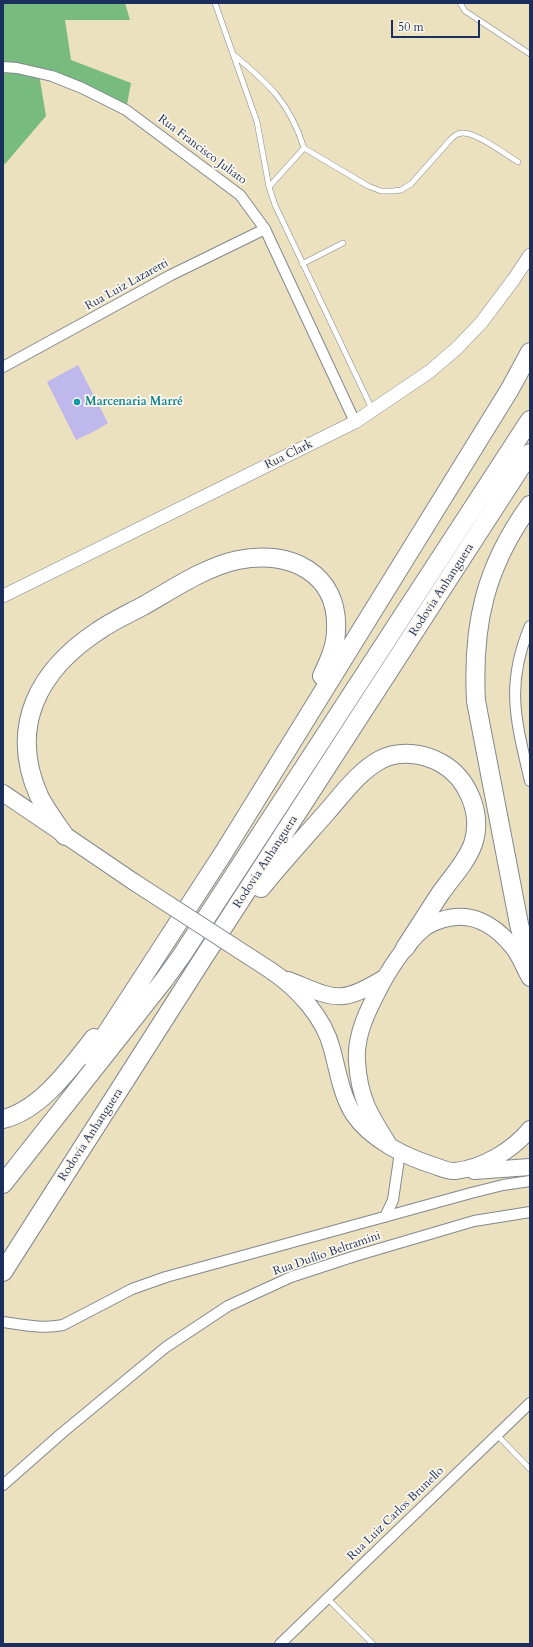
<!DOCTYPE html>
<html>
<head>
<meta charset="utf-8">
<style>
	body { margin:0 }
	#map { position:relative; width:533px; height:1647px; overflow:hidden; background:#ebe1bf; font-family:Cardo,serif }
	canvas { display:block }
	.frame { position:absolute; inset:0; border:4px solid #1b2f5e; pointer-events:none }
	.scale { position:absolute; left:391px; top:20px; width:89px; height:18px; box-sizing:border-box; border:2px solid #1b2f5e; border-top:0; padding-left:5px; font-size:12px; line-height:14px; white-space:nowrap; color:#1b2f5e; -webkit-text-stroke:3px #fbf7ec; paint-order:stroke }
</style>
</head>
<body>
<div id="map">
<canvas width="533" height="1647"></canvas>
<div class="frame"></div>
<div class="scale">50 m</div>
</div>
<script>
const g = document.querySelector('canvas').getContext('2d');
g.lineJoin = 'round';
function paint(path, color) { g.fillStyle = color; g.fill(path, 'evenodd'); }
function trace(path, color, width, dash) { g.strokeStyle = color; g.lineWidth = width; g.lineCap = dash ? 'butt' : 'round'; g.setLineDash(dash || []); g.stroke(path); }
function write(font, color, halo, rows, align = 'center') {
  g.font = font + ' Cardo,serif'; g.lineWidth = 3.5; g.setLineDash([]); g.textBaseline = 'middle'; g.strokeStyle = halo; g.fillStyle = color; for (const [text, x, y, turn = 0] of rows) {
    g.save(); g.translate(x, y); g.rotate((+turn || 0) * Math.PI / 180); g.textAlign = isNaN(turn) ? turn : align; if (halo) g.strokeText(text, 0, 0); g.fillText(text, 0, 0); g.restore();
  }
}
paint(new Path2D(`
	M 3,3 L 125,3 L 130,20 L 65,20 L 71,60 L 131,83 L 126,110 L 39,74 L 46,116 L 5,164 L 3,164 Z`), '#77bb7e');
paint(new Path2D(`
	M 78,365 L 108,423 L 93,432 L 76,440 L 47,382 Z`), '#bfb8ed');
const service = new Path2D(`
	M 215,3 L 257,122 L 269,187 L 275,205 L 372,409
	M 460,3 L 465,11 L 530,54
	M 234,55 C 269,84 290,103 304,148 L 269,187
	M 304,148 L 368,186 L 381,191 L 393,191 L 401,190 L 411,184 L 450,140 C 454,136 457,133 463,133 C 477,133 505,154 518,162
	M 302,264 L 343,243
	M 497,1435 L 530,1469
	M 327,1598 L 373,1644`);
const minor = new Path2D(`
	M 3,67 L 17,68 L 52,76 L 82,88 L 126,110 L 240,195 L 265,229 L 355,422
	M 3,367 L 171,275 L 265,229
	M 530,626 C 505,685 516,721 530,781
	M 385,1217 L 393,1200 L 400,1152
	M 3,1322 C 24,1325 43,1329 63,1325 L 132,1289 L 166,1277 L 471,1193 L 503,1185 L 530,1181
	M 3,1485 L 62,1433 L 166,1347 L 228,1306 L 291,1277 L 355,1256 L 474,1221 L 530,1212
	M 280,1644 L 530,1403`);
const tertiary = new Path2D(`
	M 3,596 L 355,422 L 429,372 L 457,348 L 481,323 L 514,279 L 530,255`);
const primary = new Path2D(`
	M 3,793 L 134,882
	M 270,970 C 297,988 324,1017 332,1049 C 338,1071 341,1095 354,1115 C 371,1140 406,1157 435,1166 C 441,1168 449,1172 455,1171 C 483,1168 513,1150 530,1129
	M 288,980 C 334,998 339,1006 384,978
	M 389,1145 C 370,1115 359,1098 357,1061 C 355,1034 369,1008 381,985 C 392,965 406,944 423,929 C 428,925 435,922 441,920 C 470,910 494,924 512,946 C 520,955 524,968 530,978
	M 474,1171 L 530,1167`);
const motorway = new Path2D(`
	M 530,505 C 485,567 472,625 476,701 L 519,924 L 530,967
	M 65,836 C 56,823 46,810 39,796 C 8,726 39,670 98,631 C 112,621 128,614 143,606 C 173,589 205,567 238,560 C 289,549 339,573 336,630 C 336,646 329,661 322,676
	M 261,888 C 282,862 304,838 326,813 C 342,795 358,772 380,760 C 399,750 423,753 441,763 C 468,778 483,814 473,844 C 466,863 451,878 440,894 C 428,912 417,930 405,948
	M 91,1057 L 224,852 L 510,389 L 530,352
	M 3,1119 C 41,1110 71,1067 94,1038
	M 3,1184 L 164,980 L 182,955 L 530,420
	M 3,1272 L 202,960 L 530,453`);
trace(service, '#83888e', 6);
trace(minor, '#83888e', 12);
trace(tertiary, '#83888e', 14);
trace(primary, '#83888e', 18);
trace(motorway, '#83888e', 20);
trace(service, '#fff', 5);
trace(minor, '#fff', 10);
trace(tertiary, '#fff', 13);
trace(primary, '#fff', 16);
trace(motorway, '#fff', 18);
const primaryBridge = new Path2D(`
	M 134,882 L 270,970`);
trace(primaryBridge, '#83888e', 18, []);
trace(primaryBridge, '#fff', 16);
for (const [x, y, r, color] of [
	[77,402,4,"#0f9aa8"]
]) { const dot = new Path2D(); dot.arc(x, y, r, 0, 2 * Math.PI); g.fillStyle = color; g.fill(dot); trace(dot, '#fbf7ec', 1.5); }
write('12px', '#1b2f5e', '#fbf7ec', [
	["Rua Francisco Juliato",202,150,37],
	["Rua Luiz Lazaretti",127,285,-29],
	["Rua Clark",289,455,-26],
	["Rodovia Anhanguera",442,590,-57],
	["Rodovia Anhanguera",266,862,-57],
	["Rodovia Anhanguera",91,1135,-57],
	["Rua Duílio Beltramini",327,1254,-19],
	["Rua Luiz Carlos Brunello",396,1514,-44]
]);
write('bold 12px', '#0d838f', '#fbf7ec', [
	["Marcenaria Marré",85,402]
], 'left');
</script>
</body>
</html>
